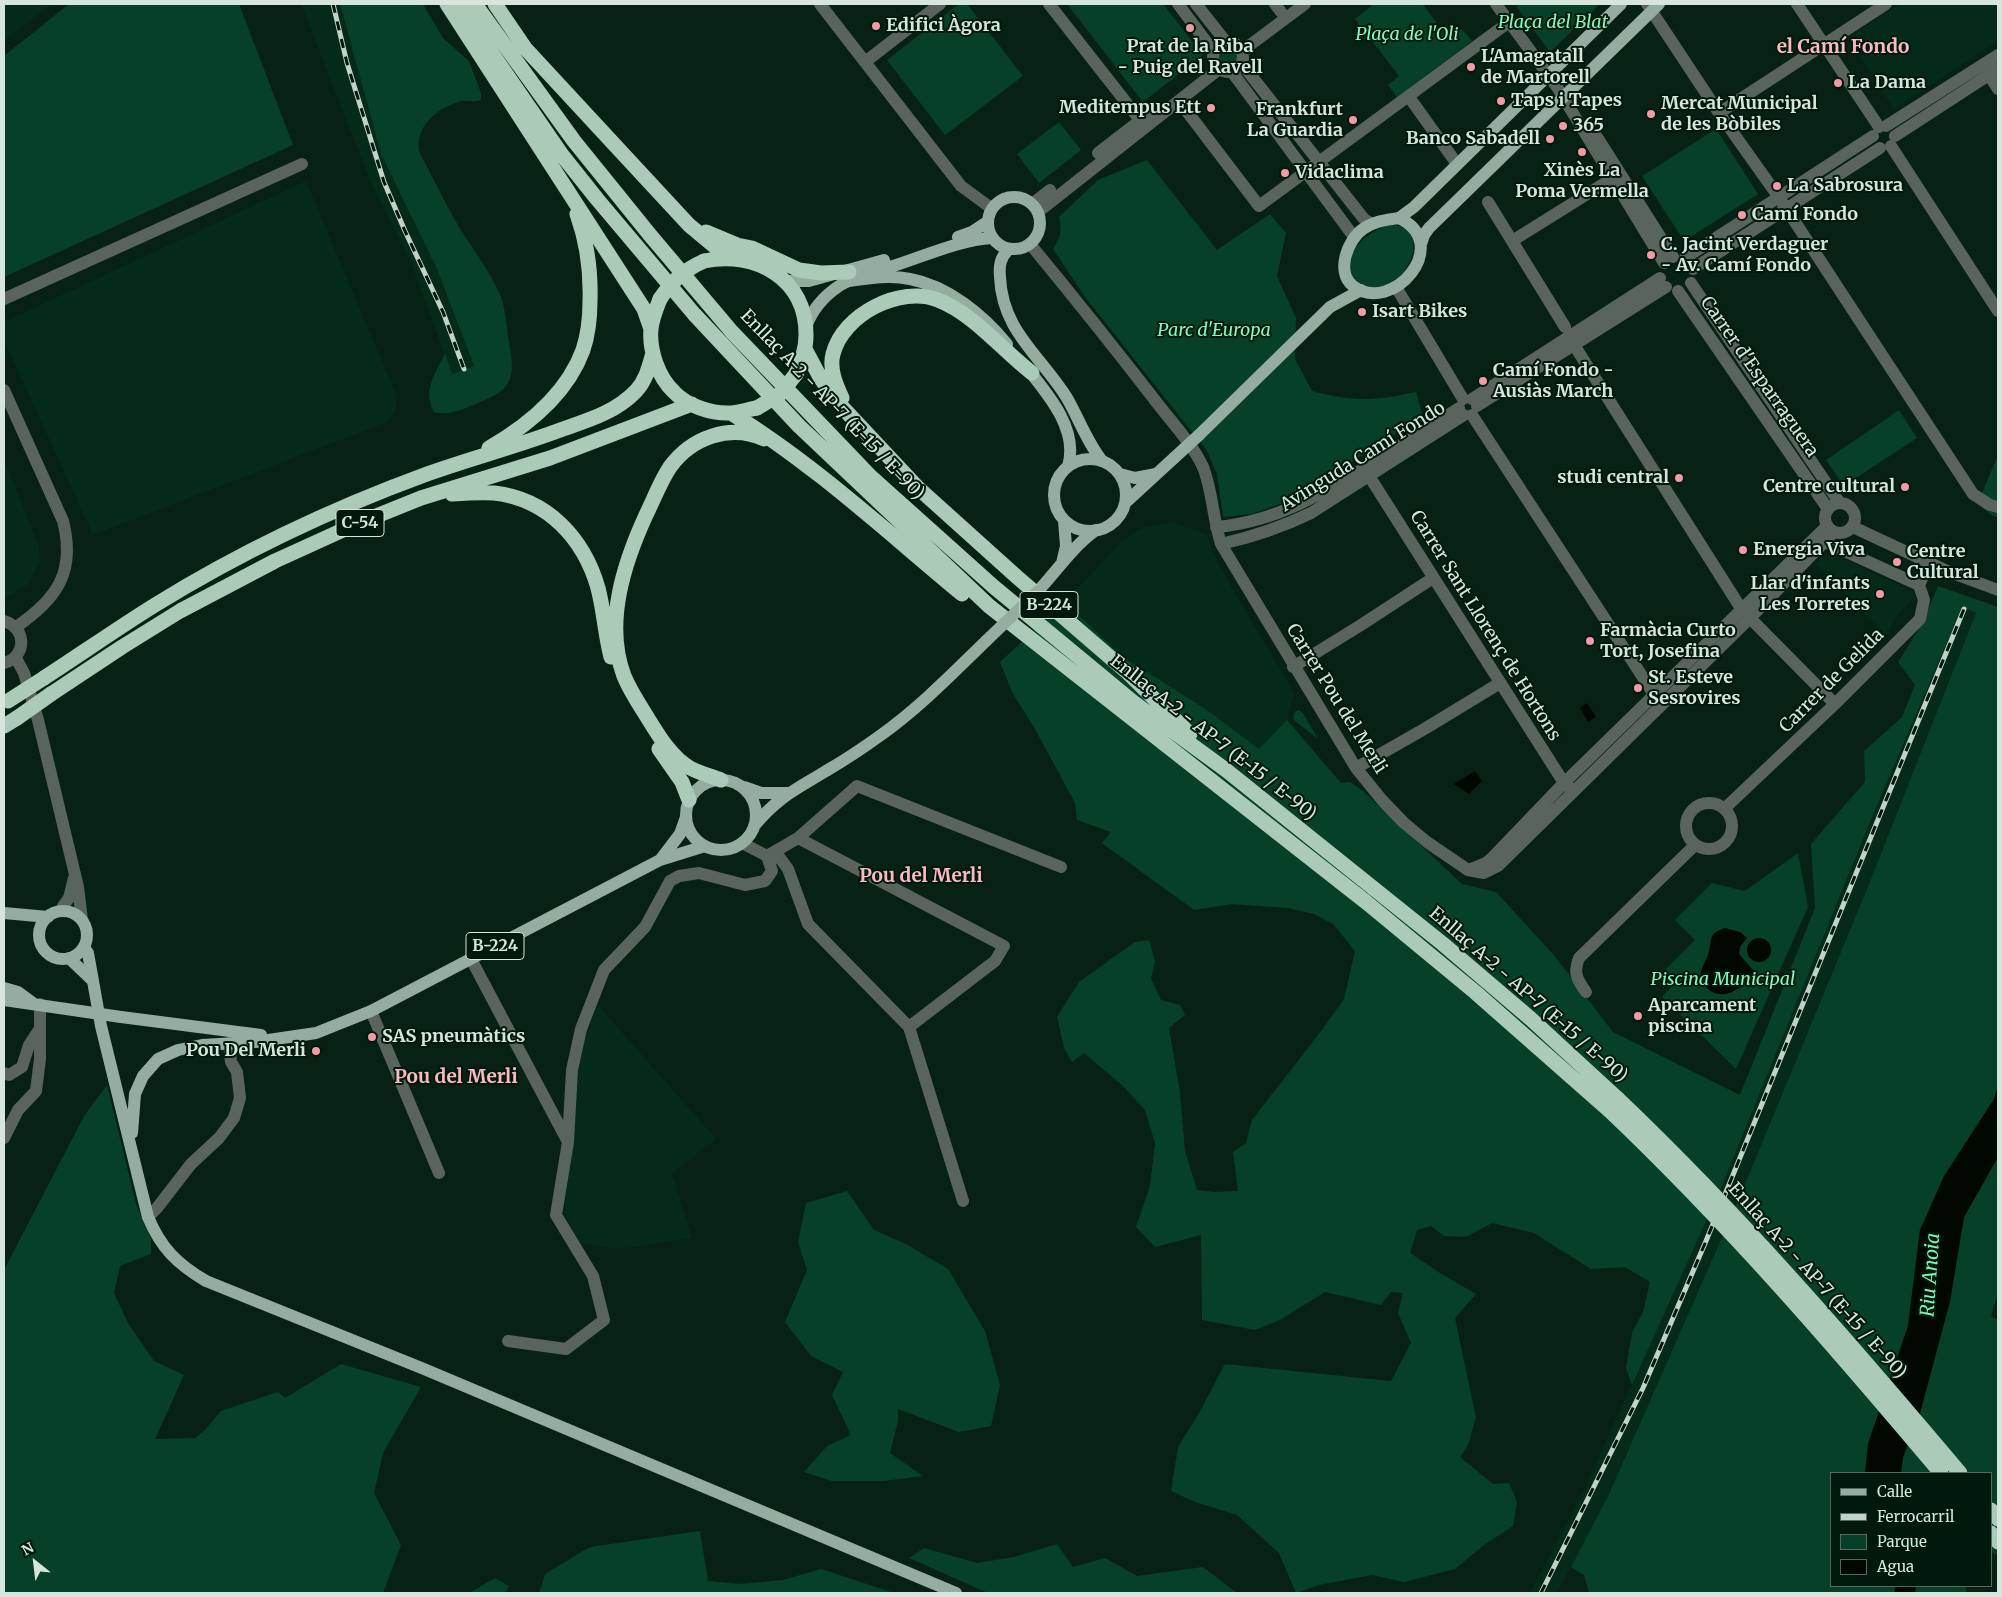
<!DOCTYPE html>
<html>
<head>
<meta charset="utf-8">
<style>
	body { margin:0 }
	#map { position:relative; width:2002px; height:1597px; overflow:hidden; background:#072215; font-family:Merriweather,serif }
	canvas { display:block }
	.frame { position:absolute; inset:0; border:5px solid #d7e6dd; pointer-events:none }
	.legend { position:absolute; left:1830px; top:1472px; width:162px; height:115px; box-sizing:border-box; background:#00190c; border:1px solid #566b60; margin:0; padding:6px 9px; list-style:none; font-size:15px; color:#d7e6dd }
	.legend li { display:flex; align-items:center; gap:10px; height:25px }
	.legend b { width:25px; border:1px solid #566b60 }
	.north { position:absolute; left:10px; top:1537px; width:50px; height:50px; -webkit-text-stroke:4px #00190c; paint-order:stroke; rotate:331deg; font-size:14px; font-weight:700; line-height:20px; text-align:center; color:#d7e6dd }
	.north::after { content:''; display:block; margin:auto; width:18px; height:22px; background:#d7e6dd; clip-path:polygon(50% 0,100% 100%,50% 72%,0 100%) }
</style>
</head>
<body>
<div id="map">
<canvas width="2002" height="1597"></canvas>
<div class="frame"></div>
<ul class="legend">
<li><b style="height:6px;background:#94ad9e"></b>Calle</li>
<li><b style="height:6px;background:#c1d2c8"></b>Ferrocarril</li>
<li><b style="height:14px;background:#054027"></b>Parque</li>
<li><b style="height:14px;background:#000801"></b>Agua</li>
</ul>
<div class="north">N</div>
</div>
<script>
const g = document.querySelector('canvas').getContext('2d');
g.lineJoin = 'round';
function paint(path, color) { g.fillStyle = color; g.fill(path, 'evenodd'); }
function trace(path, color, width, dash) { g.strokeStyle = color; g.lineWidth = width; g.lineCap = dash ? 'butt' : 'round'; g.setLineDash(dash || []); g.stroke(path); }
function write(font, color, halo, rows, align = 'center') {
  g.font = font + ' Merriweather,serif'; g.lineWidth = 4; g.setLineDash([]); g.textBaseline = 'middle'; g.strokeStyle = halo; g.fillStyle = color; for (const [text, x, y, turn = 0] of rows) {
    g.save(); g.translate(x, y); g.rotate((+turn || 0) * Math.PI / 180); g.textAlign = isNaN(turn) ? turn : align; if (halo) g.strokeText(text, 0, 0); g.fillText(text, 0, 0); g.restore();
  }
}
paint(new Path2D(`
	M 4,4 L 52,4 L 4,41 Z
	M 301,4 L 340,4 L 381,154 L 437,269 L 474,367 L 452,374 L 409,258 L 370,180 Z
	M 1901,4 L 1998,4 L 1998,41 L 1894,109 L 1848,38 Z
	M 306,181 L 397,397 L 396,410 L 387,422 L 93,535 L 4,340 L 4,322 Z
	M 4,459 L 39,546 L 40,562 L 27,585 L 4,599 Z
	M 1172,522 L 1206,534 L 1220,567 L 1294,693 L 1287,720 L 1259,750 L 1207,710 L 1122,656 L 1065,602 L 1121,542 L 1143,528 Z
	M 1832,553 L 1915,593 L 1916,595 L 1893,621 L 1888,634 L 1885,634 L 1816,564 L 1825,555 Z
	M 1962,607 L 1976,613 L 1869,884 L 1738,1201 L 1609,1494 L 1557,1593 L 1530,1593 L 1583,1492 L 1722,1186 L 1872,817 Z
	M 598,1005 L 716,1139 L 672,1173 L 692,1238 L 619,1249 L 579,1243 L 564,1211 L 581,1049 Z`), '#052a19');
paint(new Path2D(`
	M 69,4 L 239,4 L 293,145 L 4,277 L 4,56 Z
	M 340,4 L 423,4 L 443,38 L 469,61 L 481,93 L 481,100 C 473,103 465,99 458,102 C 435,110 416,126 419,151 C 431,175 443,198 456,222 C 470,246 490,270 501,297 C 506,312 506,326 509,342 C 514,372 516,387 485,400 C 470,406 450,417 434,412 C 422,390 436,373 445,353 L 452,374 L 474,366 L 437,269 L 381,154 Z
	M 959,4 L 967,4 L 1023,76 L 945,135 L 887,60 Z
	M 1067,4 L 1163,4 L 1203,55 L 1143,102 Z
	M 1374,4 L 1423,4 L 1448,39 L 1462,29 L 1472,41 L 1397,97 L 1388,85 L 1399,76 L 1355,19 Z
	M 1519,4 L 1600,4 L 1550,52 L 1516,6 Z
	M1218 57a10 10 0 1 1 20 0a10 10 0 1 1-20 0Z
	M 1059,122 L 1081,150 L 1039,183 L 1017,154 Z
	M 1716,129 L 1758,194 L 1684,241 L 1642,176 Z
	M 1147,160 L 1217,250 L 1270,214 L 1286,233 L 1277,276 L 1296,318 L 1295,359 L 1312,391 C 1354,402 1374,401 1416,392 L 1423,416 L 1296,498 L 1252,514 L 1223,517 L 1217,474 L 1207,451 L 1085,297 L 1053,249 C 1061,238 1062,230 1059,217 L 1098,180 Z
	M 1389,225 C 1430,224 1413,275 1387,285 C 1381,287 1373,287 1367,288 C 1363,285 1354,281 1352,276 C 1341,252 1370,230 1389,225 Z
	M 1899,410 L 1917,438 L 1844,486 L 1826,460 Z
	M 1998,456 L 1998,517 L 1993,516 L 1977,504 Z
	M 1938,586 L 1998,607 L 1998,1086 L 1994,1099 L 1920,1230 L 1908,1326 L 1868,1444 L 1865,1473 L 1831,1473 L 1831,1586 L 1896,1586 L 1894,1593 L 1589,1593 L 1584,1575 L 1571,1567 L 1609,1494 L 1738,1201 L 1869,884 L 1976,613 L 1962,607 L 1872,817 L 1722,1186 L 1632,1385 L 1626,1368 L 1632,1333 L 1643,1312 L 1650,1282 L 1625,1267 L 1591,1269 L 1534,1233 L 1492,1223 L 1466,1237 L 1444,1236 L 1431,1226 L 1417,1230 L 1410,1253 L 1440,1273 L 1476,1294 L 1455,1318 L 1476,1418 L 1468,1445 L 1460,1457 L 1493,1484 L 1509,1483 L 1517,1502 L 1513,1526 L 1484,1545 L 1455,1569 L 1404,1582 L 1372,1575 L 1319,1585 L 1296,1593 L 1279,1553 L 1237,1515 L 1195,1502 L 1171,1491 L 1178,1447 L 1199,1413 L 1225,1364 L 1391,1381 L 1411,1343 L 1398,1313 L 1403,1293 L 1391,1292 L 1381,1305 L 1325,1292 L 1280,1320 L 1255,1330 L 1202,1320 L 1201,1235 L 1155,1247 L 1136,1227 L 1150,1186 L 1155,1143 L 1145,1110 L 1123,1086 L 1084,1053 L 1072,1062 L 1064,1048 L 1057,1017 L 1079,982 L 1135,942 L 1149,940 L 1155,961 L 1151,979 L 1161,1000 L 1180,1005 L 1185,1015 L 1169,1028 L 1180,1093 L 1185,1151 L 1197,1190 L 1215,1192 L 1238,1191 L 1233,1152 L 1246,1143 L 1252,1120 L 1318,1035 L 1344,999 L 1355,951 L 1333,924 L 1314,914 L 1288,908 L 1232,904 L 1194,910 L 1102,843 L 1111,832 L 1077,820 L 1075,803 L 1035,729 L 1013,694 L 1000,662 L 1065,602 L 1122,656 L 1207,710 L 1259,749 L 1287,720 L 1341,783 L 1350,782 L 1363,791 L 1462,884 L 1496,892 L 1553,954 L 1613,1032 L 1740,1095 L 1815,908 L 1811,844 L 1865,782 L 1864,751 L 1902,717 L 1915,685 L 1898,662 L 1922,624 Z
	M 1299,710 L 1303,713 L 1318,739 L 1295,721 L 1293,717 L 1295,712 Z
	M 1798,853 L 1808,907 L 1736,1069 L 1662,997 L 1675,983 L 1664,971 L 1695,940 L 1675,920 L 1712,883 L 1745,891 Z
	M 107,1085 L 136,1204 L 151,1239 L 151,1254 L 120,1266 L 114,1293 L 128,1323 L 154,1361 L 184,1375 L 155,1439 L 195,1438 L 205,1430 L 221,1411 L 278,1392 L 285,1398 L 341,1364 L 421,1387 L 383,1453 L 374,1493 L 401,1545 L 383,1593 L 4,1593 L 4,1270 L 84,1116 Z
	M 1998,1157 L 1998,1293 L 1991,1316 L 1998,1320 L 1998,1555 L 1991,1552 L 1991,1473 L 1901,1473 L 1903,1457 L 1920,1413 L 1950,1301 L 1964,1217 Z
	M 847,1191 L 874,1230 L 906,1244 L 948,1269 L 985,1331 L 1000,1385 L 991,1426 L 959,1432 L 898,1409 L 898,1421 L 890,1453 L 923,1476 L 884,1481 L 832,1481 L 804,1472 L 827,1446 L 851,1435 L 832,1395 L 843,1372 L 811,1356 L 785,1322 L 807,1270 L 798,1242 L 806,1203 Z
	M 700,1531 L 708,1581 L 740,1584 L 783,1580 L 821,1569 L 894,1593 L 539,1593 L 545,1574 L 590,1547 Z
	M 1057,1544 L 1073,1567 L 1105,1558 L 1137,1576 L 1203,1567 L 1237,1593 L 988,1593 L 909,1558 L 924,1548 L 977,1563 L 1014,1557 Z
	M 495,1578 L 509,1586 L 506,1593 L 469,1593 Z
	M 1916,1586 L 1966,1586 L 1966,1593 L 1915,1593 Z`), '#054027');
paint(new Path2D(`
	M 1587,703 L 1596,717 L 1588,722 L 1580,708 Z
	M 1475,771 L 1482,781 L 1469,794 L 1454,784 Z
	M 1725,928 L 1740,932 L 1747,938 L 1740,947 L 1739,954 L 1754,971 C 1746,986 1726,1002 1709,990 C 1705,987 1702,982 1701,977 C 1699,969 1708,959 1709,951 C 1712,938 1709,933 1725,928 Z
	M1747 950a12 12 0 1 1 24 0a12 12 0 1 1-24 0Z
	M 1998,1086 L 1998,1157 L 1964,1217 L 1950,1301 L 1920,1413 L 1903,1457 L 1901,1473 L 1865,1473 L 1868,1444 L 1908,1326 L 1920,1230 L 1944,1176 L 1994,1099 Z
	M 1896,1586 L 1916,1586 L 1915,1593 L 1894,1593 Z`), '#000801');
trace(new Path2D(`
	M 820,4 L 961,186 L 991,208
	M 1049,4 L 1140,120
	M 1178,4 L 1214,52
	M 1196,4 L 1226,42
	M 1275,4 L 1281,12
	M 1496,4 L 1557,87 L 1664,263
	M 1647,4 L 1719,113 L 1778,196 L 1973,494 L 1990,505 L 1998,507
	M 1797,4 L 1879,127
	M1213 57a15 15 0 1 1 30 0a15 15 0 1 1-30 0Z
	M 1242,51 L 1305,4
	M 865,62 L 940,4
	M 1242,64 L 1364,219 L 1372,224
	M 1232,72 L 1354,237
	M 1989,75 L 1998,89
	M 1409,97 L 1457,164
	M 1179,101 L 1259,206 L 1509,22
	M 1719,113 L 1886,4
	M 1886,126 L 1998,55
	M 1895,136 L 1998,69
	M 1597,137 L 1673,257
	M 1891,146 L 1998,311
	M 1098,153 L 1155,109
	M 1488,202 L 1565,327
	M 1032,204 L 1050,190
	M 1038,212 L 1219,69
	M 1512,241 L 1613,178
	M 1030,244 C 1072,295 1113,346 1154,399 C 1169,419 1192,443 1203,467 C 1212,489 1213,519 1221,544 L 1356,768 L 1382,800 L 1403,822 L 1427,842 L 1468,870 L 1484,873 L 1498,866 L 1750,618 L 1834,532
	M 1685,258 L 1873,136
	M 1693,269 L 1880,148
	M 1691,283 L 1839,502
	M 1396,287 L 1463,399
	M 1678,291 L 1828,509
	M 4,299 L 302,164
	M 1569,337 L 1742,610 L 1835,704
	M 4,390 L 63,521 C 76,572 57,599 16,627
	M 1472,399 L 1660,278
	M 1477,406 L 1666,287
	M 1472,415 L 1659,702
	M 1364,468 L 1564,783 L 1570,788
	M1825 518a15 15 0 1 1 30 0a15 15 0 1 1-30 0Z
	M 1216,527 C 1276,522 1324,493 1374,462 C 1402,444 1431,426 1459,408
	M 1853,527 L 1947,571
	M 1825,542 L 1919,585
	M 1221,544 C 1253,537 1282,527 1311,513 L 1464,415
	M 4,621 C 27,628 27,657 4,663
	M 16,658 L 24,673 L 38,720 L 78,887 L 82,920
	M 1293,667 L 1361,625 L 1433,578
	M 1356,768 L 1426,728 L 1500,683
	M1686 826a23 23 0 1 1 46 0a23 23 0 1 1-46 0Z
	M 1724,809 L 1835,704 L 1920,619 L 1924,600 L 1919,585 L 1929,564
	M 798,838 L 1004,946 L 995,961 L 909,1027
	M 742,843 L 767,856 L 780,858 L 788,869 L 808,924 L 909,1027 L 963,1201
	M 767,856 L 798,838 L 857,786 L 1061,867
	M 1468,870 L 1486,863 L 1493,857 L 1564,783 L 1827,526
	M 63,911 L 63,906 L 69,898 L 74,878
	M 471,959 L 568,1142 L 556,1215 L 593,1276 L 604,1320 L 566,1349 L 508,1341
	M 1586,992 C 1577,980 1573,972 1579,958 L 1695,845
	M 371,1011 L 439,1173
	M 4,1073 L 9,1075 L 22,1067 L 29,1045 L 39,1030
	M 4,1138 L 18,1110 L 36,1091 L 40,1059 L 40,1004
	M 568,1142 L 572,1070 L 581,1029 L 604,970 L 645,927 L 670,881 L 679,876 L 699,873 L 745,885 L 765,881 L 772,871 L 767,856
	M 148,1217 L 157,1208 L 191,1164 L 219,1138 L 234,1118 L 240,1098 L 237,1072 L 231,1062 L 229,1043`), '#58645c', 12);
trace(new Path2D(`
	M988 223a26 26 0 1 1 52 0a26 26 0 1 1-52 0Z
	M 1399,218 L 1414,207 L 1621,4
	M 1399,218 C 1454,244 1392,316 1353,286 C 1335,272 1348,239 1363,229 C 1374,221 1386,220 1399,218 Z
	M 958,237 L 972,232 L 987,222
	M 1421,244 L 1424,235 L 1429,228 L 1659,4
	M 1008,250 C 1000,258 999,266 1000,277 C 1002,331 1041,356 1067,398 C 1079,419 1087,442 1102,461
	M 785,281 L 809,281 L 884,260
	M 849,281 C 870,278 890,275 910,279 C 948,286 983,315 1007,344
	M 806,327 C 812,310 824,296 839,286 C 855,276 875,272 893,266 C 925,256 959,240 992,238
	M 1026,367 C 1048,394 1079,430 1068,466
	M 1199,435 L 1330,307 L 1361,290
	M1054 495a36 36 0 1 1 72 0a36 36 0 1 1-72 0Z
	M 1120,474 L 1135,478 L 1156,474
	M 1125,503 L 1174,458
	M 1062,563 L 1066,546 L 1064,521
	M 1038,591 C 1057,571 1073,546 1096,530
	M686 815a35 35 0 1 1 70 0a35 35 0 1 1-70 0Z
	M 744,787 L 761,793 L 788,793
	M 754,826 C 778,797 795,790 826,771 C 845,760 863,748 881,735 C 919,708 953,673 986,641
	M 661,859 L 680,834 L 686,817
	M39 935a24 24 0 1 1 48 0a24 24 0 1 1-48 0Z
	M 4,913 L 48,917
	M 84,947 L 88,953 L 101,1026 L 148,1217 C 161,1248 177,1264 206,1281 L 424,1369 L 956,1593
	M 69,958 L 93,981
	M 4,988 L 18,992 L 33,1003
	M 4,1000 L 80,1011
	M 121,1017 L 261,1035
	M 132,1133 L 135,1094 L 143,1076 L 158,1059 L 178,1050 L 202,1045 L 255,1042 L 316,1033 L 371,1011 L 660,860 L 705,846`), '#94ad9e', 12);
trace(new Path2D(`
	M 447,4 L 644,309 L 651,329
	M 458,4 L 562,155 L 597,199 L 694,314 L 799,426 L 989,606 L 1366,902 L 1475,992 L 1609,1110
	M 475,4 L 574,141 L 650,235 L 732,332 L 869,475 L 994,587 L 1133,702 L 1226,770 L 1443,944 L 1531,1019 L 1618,1099
	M 495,4 L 525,48 L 600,129 L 689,225 L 713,245 L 732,258
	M 706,232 L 737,245 L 752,248 L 799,270 L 821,273 L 849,272
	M 704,261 C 756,250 807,279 806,336 C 806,350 801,362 796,374
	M 660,299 C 656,309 652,319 651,329 C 649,350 658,377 674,392 C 687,406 712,414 731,413 C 739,413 749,409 757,408
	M 805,349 L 821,379 L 843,408 L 917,487 L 1017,577 L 1126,671 L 1190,734
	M 842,398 C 836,385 829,369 833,354 C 843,314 901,285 938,300 C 974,314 1002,350 1032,373
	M 731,413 C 814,464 887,532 962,594
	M 489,448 C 527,426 567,394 583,350 C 588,335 590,317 590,301 C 591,271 587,242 577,214
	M 452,494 C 466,493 481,492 494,493 C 548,499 584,539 598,588 C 604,611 605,634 611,657
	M 44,678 C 81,654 118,628 155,605 C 239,553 334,508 427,474 C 472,458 518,446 563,429 C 589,420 616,412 636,391 C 646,380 649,367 653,353
	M 51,694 L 122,647 L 180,611 L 275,561 L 354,525 L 421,498 L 550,458 L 692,404
	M 4,726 L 17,718
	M 659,749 L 682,782 L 689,800
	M 721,780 C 711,776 699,773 690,768 C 670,757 656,731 644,712 C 637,701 629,688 624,676 C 604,623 624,563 646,515 C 654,499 660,482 670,467 C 691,438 730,423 764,439
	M 1991,1510 L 1998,1519
	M 1991,1533 L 1998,1542`), '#abcab8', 15);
const rail = new Path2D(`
	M 333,4 L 347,63 L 384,182 L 405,231 L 443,312 L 464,369
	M 1541,1593 L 1643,1388 L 1706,1241 L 1964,609`);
trace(rail, '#c1d2c8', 5);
trace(rail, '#00190c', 3, [9]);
trace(new Path2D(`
	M 1947,571 L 1998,590`), '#58645c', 12);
trace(new Path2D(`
	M 1174,458 L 1199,435
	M 986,641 L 1038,591
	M 80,1011 L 121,1017`), '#94ad9e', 12);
trace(new Path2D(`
	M 660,299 C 672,281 684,270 704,261
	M 757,408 L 780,394 L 796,374
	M 8,701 L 44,678
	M 17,718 L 51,694
	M 1618,1099 C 1741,1216 1851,1344 1960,1473
	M 1609,1110 C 1728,1223 1835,1347 1941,1473`), '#abcab8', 15);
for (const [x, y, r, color] of [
	[876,26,5,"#f39aa9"],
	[1190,28,5,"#f39aa9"],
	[1471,67,5,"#f39aa9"],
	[1838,83,5,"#f39aa9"],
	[1501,101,5,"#f39aa9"],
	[1211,108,5,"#f39aa9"],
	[1651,114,5,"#f39aa9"],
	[1353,120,5,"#f39aa9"],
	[1563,126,5,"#f39aa9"],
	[1550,139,5,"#f39aa9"],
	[1582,152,5,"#f39aa9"],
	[1285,173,5,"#f39aa9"],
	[1777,186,5,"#f39aa9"],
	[1742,215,5,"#f39aa9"],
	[1651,255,5,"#f39aa9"],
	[1362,312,5,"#f39aa9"],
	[1483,381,5,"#f39aa9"],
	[1679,478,5,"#f39aa9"],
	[1905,487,5,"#f39aa9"],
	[1743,550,5,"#f39aa9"],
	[1897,562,5,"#f39aa9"],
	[1880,594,5,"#f39aa9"],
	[1590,641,5,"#f39aa9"],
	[1638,688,5,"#f39aa9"],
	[1638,1016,5,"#f39aa9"],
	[372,1037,5,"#f39aa9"],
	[316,1051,5,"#f39aa9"]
]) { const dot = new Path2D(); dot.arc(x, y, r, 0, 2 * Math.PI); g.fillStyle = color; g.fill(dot); trace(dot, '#00190c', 2); }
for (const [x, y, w] of [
	[360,523,48],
	[1049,605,58],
	[495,946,58]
]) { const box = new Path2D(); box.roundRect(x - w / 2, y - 13.5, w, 27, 4); g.fillStyle = '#00190c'; g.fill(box); trace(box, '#d7e6dd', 1); }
write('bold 16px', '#d7e6dd', null, [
	["C-54",360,523],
	["B-224",1049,605],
	["B-224",495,946]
]);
write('italic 18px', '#84f9bc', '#00190c', [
	["Plaça del Blat",1553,23],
	["Plaça de l'Oli",1407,35],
	["Parc d'Europa",1214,331],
	["Piscina Municipal",1723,980]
]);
write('bold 18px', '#d7e6dd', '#00190c', [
	["Edifici Àgora",886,26],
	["Prat de la Riba",1190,47,"center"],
	["- Puig del Ravell",1190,68,"center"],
	["L'Amagatall",1481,57],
	["de Martorell",1481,78],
	["La Dama",1848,83],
	["Taps i Tapes",1511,101],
	["Mercat Municipal",1661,104],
	["de les Bòbiles",1661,125],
	["Meditempus Ett",1201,108,"right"],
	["Frankfurt",1343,110,"right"],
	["La Guardia",1343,131,"right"],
	["365",1573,126],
	["Banco Sabadell",1540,139,"right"],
	["Xinès La",1582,171,"center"],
	["Poma Vermella",1582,192,"center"],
	["Vidaclima",1295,173],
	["La Sabrosura",1787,186],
	["Camí Fondo",1752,215],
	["C. Jacint Verdaguer",1661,245],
	["- Av. Camí Fondo",1661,266],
	["Isart Bikes",1372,312],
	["Camí Fondo -",1493,371],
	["Ausiàs March",1493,392],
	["studi central",1669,478,"right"],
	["Centre cultural",1895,487,"right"],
	["Energia Viva",1753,550],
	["Centre",1907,552],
	["Cultural",1907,573],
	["Llar d'infants",1870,584,"right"],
	["Les Torretes",1870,605,"right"],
	["Farmàcia Curto",1600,631],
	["Tort, Josefina",1600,652],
	["St. Esteve",1648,678],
	["Sesrovires",1648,699],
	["Aparcament",1648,1006],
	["piscina",1648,1027],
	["SAS pneumàtics",382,1037],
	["Pou Del Merli",306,1051,"right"]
], 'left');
write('18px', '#d7e6dd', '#00190c', [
	["Carrer d'Esparraguera",1759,377,55],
	["Enllaç A-2 - AP-7 (E-15 / E-90)",832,405,46],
	["Avinguda Camí Fondo",1363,457,-32],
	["Carrer Sant Llorenç de Hortons",1485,626,58],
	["Carrer de Gelida",1832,681,-45],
	["Carrer Pou del Merli",1336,699,58],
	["Enllaç A-2 - AP-7 (E-15 / E-90)",1213,738,38],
	["Enllaç A-2 - AP-7 (E-15 / E-90)",1528,995,41],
	["Enllaç A-2 - AP-7 (E-15 / E-90)",1817,1281,48]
]);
write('bold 19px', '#fdb9c3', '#00190c', [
	["el Camí Fondo",1843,48],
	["Pou del Merli",921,877],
	["Pou del Merli",456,1078]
]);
write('italic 19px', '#7ef3b6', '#00190c', [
	["Riu Anoia",1931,1275,-86]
]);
</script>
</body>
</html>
